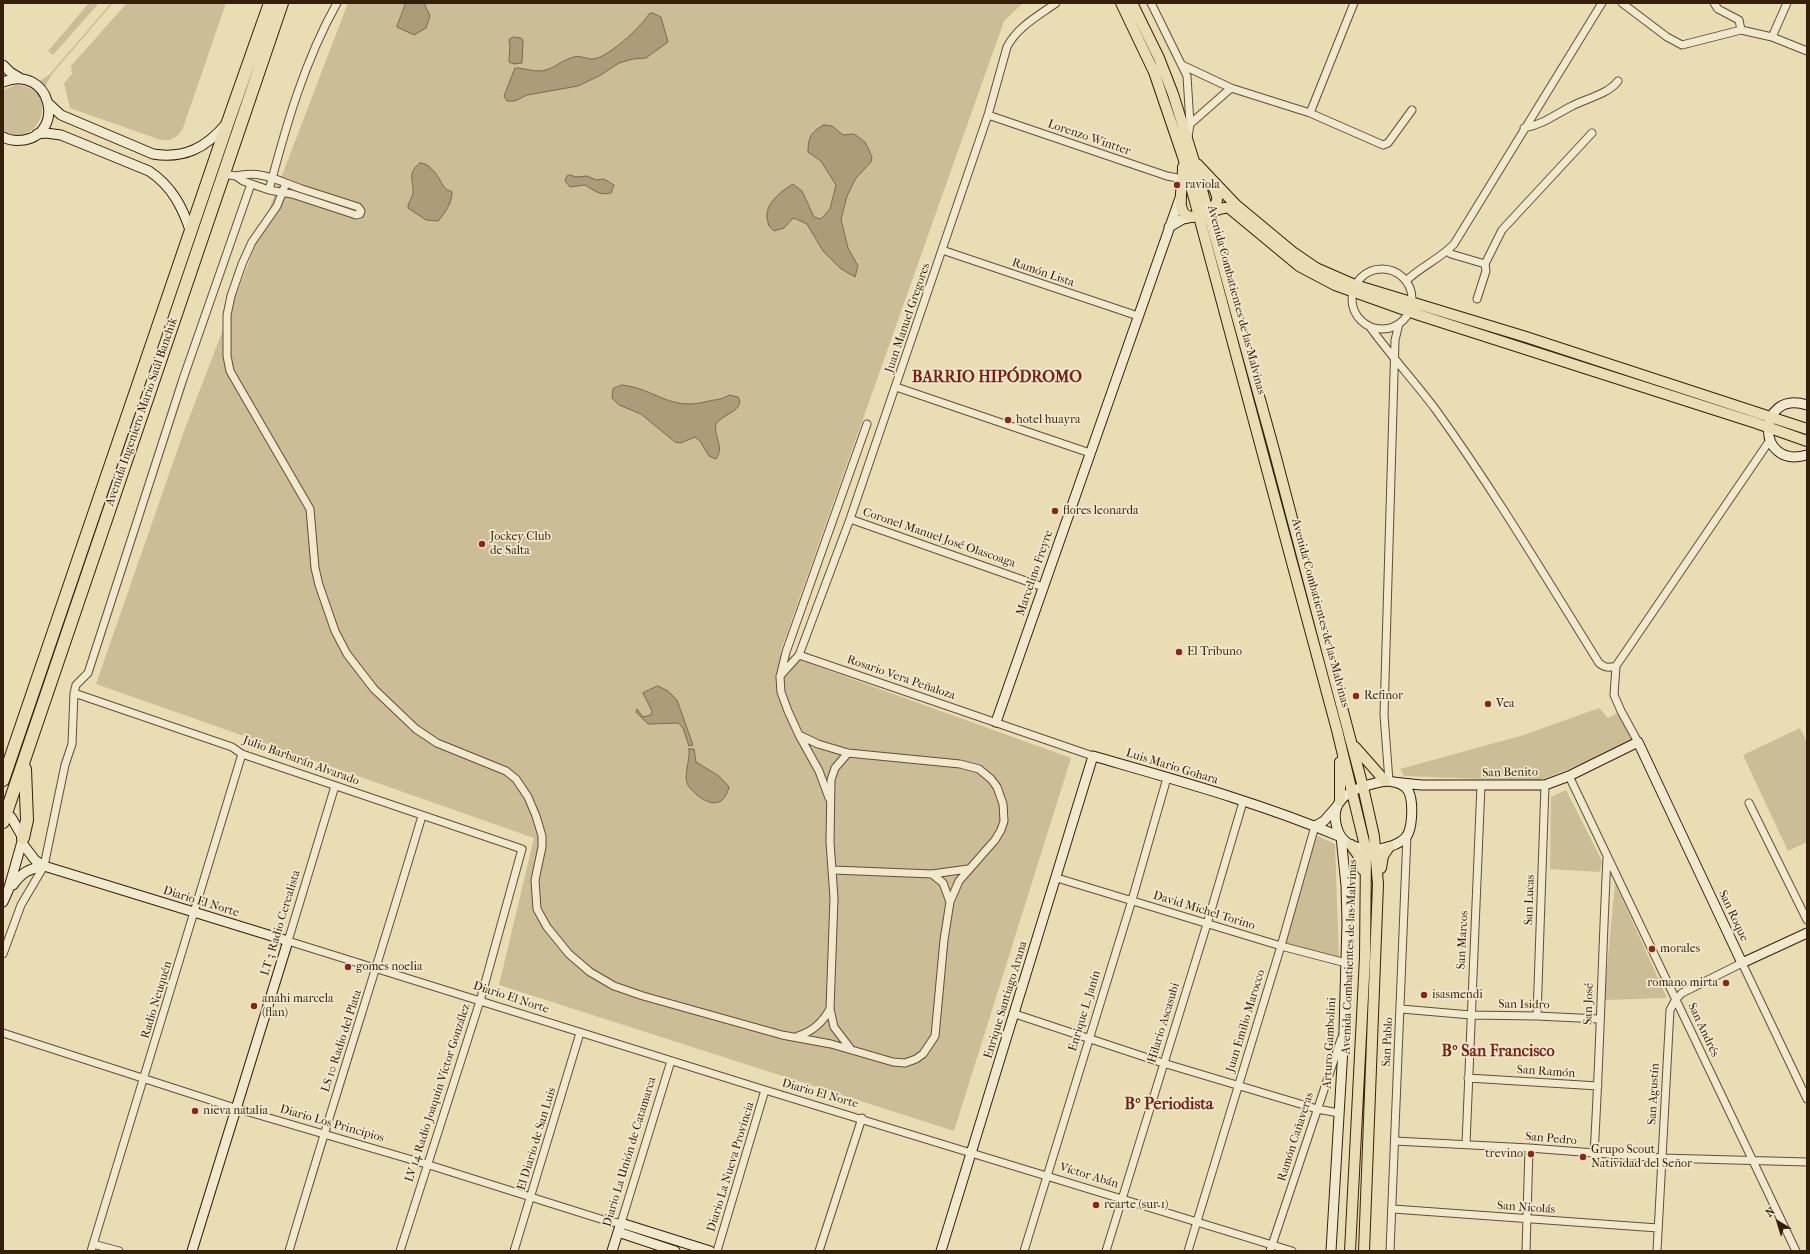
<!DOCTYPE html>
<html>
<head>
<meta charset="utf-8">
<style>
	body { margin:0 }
	#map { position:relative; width:1810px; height:1254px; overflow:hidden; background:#e9ddb3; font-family:"IM FELL French Canon",serif }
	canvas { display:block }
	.frame { position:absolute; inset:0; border:4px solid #361f09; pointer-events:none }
	.north { position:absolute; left:1758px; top:1202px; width:40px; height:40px; -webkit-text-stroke:3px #f1e9ce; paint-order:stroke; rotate:322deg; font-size:11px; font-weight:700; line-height:16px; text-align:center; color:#361f09 }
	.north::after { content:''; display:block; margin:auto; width:14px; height:18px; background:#361f09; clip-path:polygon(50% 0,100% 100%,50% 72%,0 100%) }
</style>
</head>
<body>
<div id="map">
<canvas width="1810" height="1254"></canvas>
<div class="frame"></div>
<div class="north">N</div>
</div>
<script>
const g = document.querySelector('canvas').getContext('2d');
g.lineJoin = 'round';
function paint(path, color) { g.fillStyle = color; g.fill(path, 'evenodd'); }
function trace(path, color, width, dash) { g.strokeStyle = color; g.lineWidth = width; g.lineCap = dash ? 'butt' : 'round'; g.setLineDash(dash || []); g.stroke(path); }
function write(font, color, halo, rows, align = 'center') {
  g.font = font + ' "IM FELL French Canon",serif'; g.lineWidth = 3.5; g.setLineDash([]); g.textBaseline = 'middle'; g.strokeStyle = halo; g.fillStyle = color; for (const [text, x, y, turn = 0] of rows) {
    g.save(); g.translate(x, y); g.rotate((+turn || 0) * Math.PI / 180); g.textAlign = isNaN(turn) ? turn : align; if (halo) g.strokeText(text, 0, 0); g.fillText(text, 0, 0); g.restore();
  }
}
paint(new Path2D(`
	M 89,3 L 99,3 L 53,55 L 48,51 Z
	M 111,3 L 113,3 L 52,74 L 45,87 L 40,81 L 50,74 Z
	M 127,3 L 226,3 L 183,128 C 177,139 169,142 158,139 L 70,108 L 64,83 L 73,73 L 71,71 L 72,68 L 70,67 Z
	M 348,3 L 1023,3 L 1004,21 L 780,653 L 1071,758 L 954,1131 L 499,985 L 534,838 L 96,684 L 183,434 Z
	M 16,85 C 66,87 36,155 3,130 L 3,90 Z
	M 1599,708 L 1608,718 L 1621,711 L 1638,742 L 1538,781 L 1404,776 L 1400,769 L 1524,735 Z
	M 1800,728 L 1807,742 L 1807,842 L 1788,851 L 1743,755 Z
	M 1566,790 L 1602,861 L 1600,872 L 1550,869 L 1551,797 Z
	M 1317,836 L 1335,844 L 1339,958 L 1281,946 Z
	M 1615,883 L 1667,998 L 1604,1000 Z`), '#cbbd96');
const water = new Path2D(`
	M 406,3 L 424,3 L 430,16 L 426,28 L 414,35 L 397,27 Z
	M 653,13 L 661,17 L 668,42 L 646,58 L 633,59 L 619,63 L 599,76 L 578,86 L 527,95 L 515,101 L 507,101 L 504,96 L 515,68 C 525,68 536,73 546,70 C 556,67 564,59 574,57 C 581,55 585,59 592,59 C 607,59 641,27 649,14 Z
	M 513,37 L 521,38 L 523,40 L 522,63 L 514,64 L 509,62 L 510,45 L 509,40 Z
	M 824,125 L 832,126 L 843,135 L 853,134 L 857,136 L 865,142 L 872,157 L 871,162 L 856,178 L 847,196 L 841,219 L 848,248 L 858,266 L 855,277 L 840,268 L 823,251 L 807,224 L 794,218 L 791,220 L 784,228 L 774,231 L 769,226 C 768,222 766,217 767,213 C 769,200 783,190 793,184 L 802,191 L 814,217 L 821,219 L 830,209 L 836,185 L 821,161 L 808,152 C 808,138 811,131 824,125 Z
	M 420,163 C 432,163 439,179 444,187 C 446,190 449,190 452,192 C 452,203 445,213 438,221 L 426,220 L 408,208 C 408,201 412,199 413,193 C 414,180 406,174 420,163 Z
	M 570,175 L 576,177 L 587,176 L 596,180 L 604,179 L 614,185 L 611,193 C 599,196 594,190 585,185 L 570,187 L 565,181 L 567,176 Z
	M 622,385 C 657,389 669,412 709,401 C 717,399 721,400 729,395 L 738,397 C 746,410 723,414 716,424 C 713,435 725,447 716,459 L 709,456 L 700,441 L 695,437 L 681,443 L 675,442 L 641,414 L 619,405 L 612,398 L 613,389 Z
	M 658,686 L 668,691 L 677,700 L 693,745 L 689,746 L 683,728 L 678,723 L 648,724 L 636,712 L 637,709 L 643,717 L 651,715 L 652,711 L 643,693 Z
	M 689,749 L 694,749 L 696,762 L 719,776 L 729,787 C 724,807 711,806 697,795 C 694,792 688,787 687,783 C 684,775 690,760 689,749 Z`);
paint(water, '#ac9c79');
trace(water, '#7d6a4c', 1);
const street = new Path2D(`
	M 1151,3 L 1187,76 L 1190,124 L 1188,137
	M 1622,3 L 1667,37 L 1682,45 L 1741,30 L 1772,37 L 1807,51
	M 1714,3 L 1718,9 L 1739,20 L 1741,30
	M 1772,37 L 1787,3
	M 1182,65 L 1231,88 L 1310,113 L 1383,145 L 1388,143 L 1412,110
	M 1310,113 L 1354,3
	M 988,115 L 1167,176 L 1183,179
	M 1190,124 L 1231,88
	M 1524,128 C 1542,125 1556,114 1572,106 C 1587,98 1607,95 1618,81
	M 223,174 L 236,176 L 243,181 L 269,190 L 292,194 L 350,213 L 356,215 L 360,214 L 361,211 L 358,207 C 339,201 321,195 302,189 C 278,181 262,170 236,176
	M 286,183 L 277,206 L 252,242 L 242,264 L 231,296 L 227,315 L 227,356 L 230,371 L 234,378 L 310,509 L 315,568 L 319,585 L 335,631 L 347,654 L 374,689 L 416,729 L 437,743 L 506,771 L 516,779 L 528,797 L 536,816 L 542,836 L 542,847 L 535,880 L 537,909 L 547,927 L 569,954 L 590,972 L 614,986 L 643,996 L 782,1035 L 831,1044 L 893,1062 L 905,1063 L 916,1059 L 923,1054 L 935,1036 L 944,940 L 950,902 L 959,881 L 995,840 L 1001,830 L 1004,821 L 1003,804 L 997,787 L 991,779 L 979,769 L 960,764 L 848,753 L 818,744 L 799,735 L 788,711 L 781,692 L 780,677 L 786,652 L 867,424
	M 269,190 C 286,126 304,62 337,3
	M 942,250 L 1138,316
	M 1447,251 L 1451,254 L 1485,264
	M1352 299a30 30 0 1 1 60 0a30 30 0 1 1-60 0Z
	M 1406,281 C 1420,267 1440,259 1454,244 L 1602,3
	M 1477,299 L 1486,271 L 1485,264 L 1502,230 L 1592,133
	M 1370,327 C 1391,356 1415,382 1436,410 C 1495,492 1546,578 1599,663 C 1605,668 1609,668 1616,666 L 1614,695 L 1621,711 L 1638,742
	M 896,387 L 1090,453
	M 850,519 L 1043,587
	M 799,655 L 1093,756
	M 1616,666 L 1770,440
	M 780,676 L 799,655 L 850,519 L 988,115 L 1007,47 C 1017,27 1038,16 1056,3
	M 74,693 L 232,747 L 242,754 L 522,849 L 480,1001 L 400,1251
	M 799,735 L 819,771 L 829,798
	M 848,753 L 835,768 L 831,780 L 830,842 L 834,898 L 830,1009 L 834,1027 L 850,1048
	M 1569,776 L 1796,1251
	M 1389,781 L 1384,715 L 1395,340 L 1399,324
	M 335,786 L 288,941 L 765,1090 L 1292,1251
	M 1749,803 L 1807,920
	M 833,870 L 932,874 L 968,869
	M 932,874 L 943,883 L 950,902
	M 1057,878 L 1281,946 L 1346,963
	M 3,954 L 21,905 L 44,866 L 65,765 L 72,744 L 74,693 L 76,685 L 88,673 L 183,379 L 251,184
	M 1401,1009 L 1471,1015 L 1537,1016 L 1599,1019
	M 1015,1014 L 1163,1063 L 1317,1109 L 1339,1113
	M 1537,1016 L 1545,785
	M 3,1033 L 235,1108 L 426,1164 L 610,1222 L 621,1223 L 671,1061
	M 798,1036 C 813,1031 822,1023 830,1009
	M 1468,1078 L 1598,1086
	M 1395,1141 L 1529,1148 L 1661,1158 L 1807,1162
	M 1466,1144 L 1481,785
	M 1594,1154 C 1600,1055 1602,956 1607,858
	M 1393,1209 L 1658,1228
	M 93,1244 L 119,1251
	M 91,1251 L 242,754
	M 289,1251 C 332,1105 379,961 422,816
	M 514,1251 L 580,1033
	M 717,1251 L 765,1090
	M 819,1251 L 862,1118
	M 1024,1251 L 1132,900 L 1167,778
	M 1106,1251 L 1207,924 L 1243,802
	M 1188,1251 L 1281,946 L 1315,826
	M 1270,1251 L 1341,1039
	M 1390,1251 L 1407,835
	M 1526,1251 L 1529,1148
	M 1657,1251 L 1670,1010 L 1676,999 L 1682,993 L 1742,963 L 1807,1099`);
const secondary = new Path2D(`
	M 3,65 L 10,72 L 20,78
	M 3,82 C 50,63 67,133 24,140 C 16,141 10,141 3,137
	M 48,103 L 61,115 L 153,154 C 184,159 206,148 226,124
	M 37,134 L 46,133 L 61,135 L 149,171 C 172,186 183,208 191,233
	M 1169,227 L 1183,219 L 1193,217
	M 1807,405 C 1756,389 1755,470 1807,455
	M 996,722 L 1181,195
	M 1385,781 C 1392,781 1400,783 1405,787 C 1415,795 1412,825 1408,834 C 1402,846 1375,852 1363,849 C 1358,847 1351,846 1346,842 C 1335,833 1331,811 1341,800 C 1352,788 1370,784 1385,781 Z
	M 1393,782 L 1421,785 L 1545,785 L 1569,776 L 1638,742 L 1742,963 L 1807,933
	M 3,813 L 11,817 L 23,838 L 8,891 L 3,902
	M 1315,826 L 1324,821 L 1338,805
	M 22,843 L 35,860 L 44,866 L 288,941 L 192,1251
	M 13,885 C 22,872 29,869 44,866
	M 618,1232 L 675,1251
	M 612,1251 L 621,1223 L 710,1251
	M 941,1251 L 1093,756 C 1176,780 1261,803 1341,837
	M 1331,1251 L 1344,1031 L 1347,922 L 1346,885 L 1341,837`);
const primary = new Path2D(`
	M 1121,3 L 1154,72 L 1183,157 L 1337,730 L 1366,850 L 1365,957 L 1350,1251
	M 1132,3 L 1159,58 L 1173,94 L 1194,161 L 1274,450 L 1363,787 L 1374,836 L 1378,884 L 1364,1251
	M 1197,164 L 1235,204 L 1294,253 L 1316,268 L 1355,285 L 1526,337 L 1807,429
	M 1183,167 C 1183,180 1180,192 1181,205 C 1184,231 1216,205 1229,208 L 1299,266 L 1335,285 L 1419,315 L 1756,423 L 1807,441
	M 1209,212 C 1220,201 1219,198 1212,184
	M 1355,747 L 1385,781
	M 1340,762 L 1340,801
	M 1351,845 L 1358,855 L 1363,870
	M 1381,868 L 1383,856 L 1389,847`);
const highway = new Path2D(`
	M 3,780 L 228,122 L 270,3
	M 3,822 L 282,3
	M 23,838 L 27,820 L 25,769`);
trace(street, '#634e34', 9);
trace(secondary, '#361f09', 11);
trace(primary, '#361f09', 12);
trace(highway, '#361f09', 14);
trace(street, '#f1e9ce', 7);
trace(secondary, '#f1e9ce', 9);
trace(primary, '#e9ddb3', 10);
trace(highway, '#e9ddb3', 12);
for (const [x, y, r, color] of [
	[1177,185,4,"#8f2418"],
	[1008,420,4,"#8f2418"],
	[1055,511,4,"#8f2418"],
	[482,544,4,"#8f2418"],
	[1179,652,4,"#8f2418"],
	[1356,696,4,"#8f2418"],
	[1488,704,4,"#8f2418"],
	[1652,949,4,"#8f2418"],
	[348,967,4,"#8f2418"],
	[1726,983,4,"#8f2418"],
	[1424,995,4,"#8f2418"],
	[254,1006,4,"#8f2418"],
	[195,1111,4,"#8f2418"],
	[1531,1154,4,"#8f2418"],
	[1583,1157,4,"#8f2418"],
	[1096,1205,4,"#8f2418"]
]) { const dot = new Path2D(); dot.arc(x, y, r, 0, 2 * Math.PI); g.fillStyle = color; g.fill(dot); trace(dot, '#f1e9ce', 1.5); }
write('12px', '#361f09', '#f1e9ce', [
	["Lorenzo Wintter",1089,138,19],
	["Ramón Lista",1043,273,19],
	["Avenida Combatientes de las Malvinas",1236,300,75],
	["Juan Manuel Gregores",908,318,-71],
	["Avenida Ingeniero Mario Saúl Banchik",142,412,-71],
	["Coronel Manuel José Olascoaga",939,538,19],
	["Marcelino Freyre",1035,573,-71],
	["Avenida Combatientes de las Malvinas",1320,613,75],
	["Rosario Vera Peñaloza",901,678,19],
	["Julio Barbarán Alvarado",301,761,20],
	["Luis Mario Gohara",1172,767,17],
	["San Benito",1510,773,-1],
	["San Lucas",1530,900,-88],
	["Diario El Norte",201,902,17],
	["David Michel Torino",1204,911,17],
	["San Roque",1733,916,65],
	["LT 3 Radio Cerealista",281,923,-73],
	["San Marcos",1463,940,-87],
	["Avenida Combatientes de las Malvinas",1350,957,-88],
	["Diario El Norte",511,998,18],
	["Radio Neuquén",157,1000,-73],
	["Enrique Santiago Arana",1006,1000,-73],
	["San José",1589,1004,-88],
	["San Isidro",1524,1005,1],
	["Enrique L. Janín",1085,1011,-73],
	["Juan Emilio Marocco",1246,1021,-73],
	["Hilario Ascasubi",1164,1023,-73],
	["San Andrés",1703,1030,65],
	["LS 10 Radio del Plata",342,1041,-72],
	["San Pablo",1388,1042,-87],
	["Arturo Gambolini",1330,1043,-87],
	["San Ramón",1546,1072,4],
	["LV 14 Radio Joaquín Víctor González",438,1093,-72],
	["Diario El Norte",820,1094,16],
	["San Agustín",1654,1094,-87],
	["Diario Los Principios",332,1124,16],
	["Ramón Cañaveras",1296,1137,-72],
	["El Diario de San Luis",537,1139,-73],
	["San Pedro",1551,1139,5],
	["Diario La Unión de Catamarca",630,1152,-73],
	["Diario La Nueva Provincia",731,1167,-73],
	["Víctor Abán",1089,1176,17],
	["San Nicolás",1526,1208,4]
]);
write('12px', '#361f09', '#f1e9ce', [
	["raviola",1185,185],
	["hotel huayra",1016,420],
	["flores leonarda",1063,511],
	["Jockey Club",490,537],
	["de Salta",490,551],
	["El Tribuno",1187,652],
	["Refinor",1364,696],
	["Vea",1496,704],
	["morales",1660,949],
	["gomes noelia",356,967],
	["romano mirta",1718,983,"right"],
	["isasmendi",1432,995],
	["anahi marcela",262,999],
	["(flan)",262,1013],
	["nieva natalia",203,1111],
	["Grupo Scout",1591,1150],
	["Natividad del Señor",1591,1164],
	["trevino",1523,1154,"right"],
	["rearte (sur 1)",1104,1205]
], 'left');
write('bold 16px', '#7a1f14', '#f1e9ce', [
	["BARRIO HIPÓDROMO",997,378],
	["Bº San Francisco",1498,1052],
	["Bº Periodista",1169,1105]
]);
</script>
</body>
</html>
